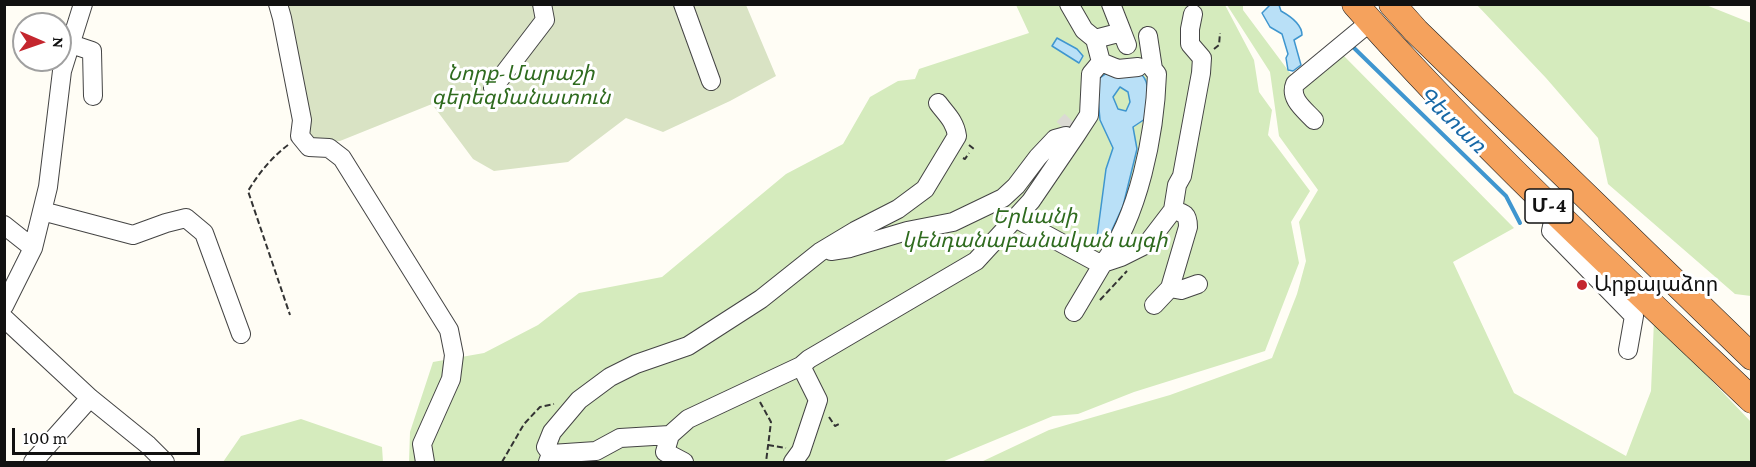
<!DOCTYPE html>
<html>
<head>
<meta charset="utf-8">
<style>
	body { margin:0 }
	#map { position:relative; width:1756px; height:467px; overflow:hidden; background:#fffdf5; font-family:"Crimson Pro",serif }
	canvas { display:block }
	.frame { position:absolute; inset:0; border:6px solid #111; pointer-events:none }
	.north { position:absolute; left:12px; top:12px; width:60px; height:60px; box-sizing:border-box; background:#fff; border:2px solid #a0a0a0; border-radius:50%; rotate:92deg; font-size:16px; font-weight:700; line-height:24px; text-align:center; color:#111 }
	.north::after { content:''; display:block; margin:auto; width:21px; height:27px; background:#c4262e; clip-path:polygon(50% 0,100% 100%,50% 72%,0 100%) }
	.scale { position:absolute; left:12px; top:428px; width:188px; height:27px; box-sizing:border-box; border:3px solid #111; border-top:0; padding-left:8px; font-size:18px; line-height:21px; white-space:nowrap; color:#111; -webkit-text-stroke:4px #fff; paint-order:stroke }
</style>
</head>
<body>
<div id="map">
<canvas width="1756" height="467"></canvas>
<div class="frame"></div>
<div class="north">N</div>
<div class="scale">100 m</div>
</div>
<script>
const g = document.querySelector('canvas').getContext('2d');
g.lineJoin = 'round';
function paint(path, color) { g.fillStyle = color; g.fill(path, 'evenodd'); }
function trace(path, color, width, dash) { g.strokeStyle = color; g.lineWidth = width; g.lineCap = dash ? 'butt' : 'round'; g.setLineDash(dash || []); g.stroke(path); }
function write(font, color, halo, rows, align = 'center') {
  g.font = font + ' "Crimson Pro","Noto Sans Armenian",serif'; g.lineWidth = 6; g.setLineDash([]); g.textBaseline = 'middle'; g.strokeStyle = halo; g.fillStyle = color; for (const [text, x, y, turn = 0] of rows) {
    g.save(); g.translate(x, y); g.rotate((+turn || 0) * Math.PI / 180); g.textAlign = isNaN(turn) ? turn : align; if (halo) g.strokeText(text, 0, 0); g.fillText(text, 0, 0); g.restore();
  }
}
paint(new Path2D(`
	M 1016,5 L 1225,5 L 1254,60 L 1259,92 L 1272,110 L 1268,135 L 1310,191 L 1291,222 L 1299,263 L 1265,351 L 1134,392 L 1078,414 L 1053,416 L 942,462 L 409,462 L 410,432 L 433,362 L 484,353 L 538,325 L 579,293 L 662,277 L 786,174 L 843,144 L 870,97 L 898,81 L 915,79 L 919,69 L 1029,33 Z
	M 1227,5 L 1243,5 L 1243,10 L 1293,77 L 1343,55 L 1514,228 L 1453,262 L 1514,393 L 1626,456 L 1651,391 L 1654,320 L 1751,422 L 1751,462 L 981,462 L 1049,430 L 1170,395 L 1272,358 L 1297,294 L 1306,261 L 1299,222 L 1318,190 L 1279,136 L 1270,72 Z
	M 1477,5 L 1706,5 L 1751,23 L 1751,296 L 1735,294 L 1608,184 L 1598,138 L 1546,78 Z
	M 301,419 L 382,447 L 383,462 L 223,462 L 241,436 Z`), '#d5ebbd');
paint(new Path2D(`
	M 286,5 L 746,5 L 776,76 L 730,101 L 663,132 L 626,118 L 568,162 L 494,171 L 473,159 L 432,104 L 340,141 L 309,143 Z`), '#d9e3c4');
const water = new Path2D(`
	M 1270,5 L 1279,5 L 1281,11 C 1290,16 1302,25 1302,35 L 1294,40 L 1301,65 L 1293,71 L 1288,70 L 1286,58 L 1288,54 L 1282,34 L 1270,27 L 1262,13 Z
	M 1057,38 L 1077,49 L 1083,56 L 1079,63 L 1052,46 Z
	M 1110,71 L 1142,75 C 1152,85 1146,106 1145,119 L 1133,127 L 1137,149 L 1123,206 L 1106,243 L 1099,240 L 1097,237 L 1106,169 L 1113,148 L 1100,120 L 1097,87 L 1094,82 ZM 1120,87 L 1128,92 L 1130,102 L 1126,111 L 1118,109 L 1113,97 Z`);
paint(water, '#b9e0f7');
trace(water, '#3f96cf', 1.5);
trace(new Path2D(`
	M 1353,47 L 1506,196 L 1520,223`), '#3f96cf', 4);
trace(new Path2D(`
	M 1063,128 L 1071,120`), '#dbdad3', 18, [18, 9]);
const minor = new Path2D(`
	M 278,4 L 282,18 L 302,120 L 300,136 L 309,147 L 329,148 L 342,158 L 449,330 L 454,355 L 451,379 L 422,444 L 425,462
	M 683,4 L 711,81
	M 1069,4 L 1084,30 L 1095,39 L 1101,62
	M 1111,4 L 1122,32
	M 1095,39 L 1122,32 L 1127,45
	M 71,44 L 92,51 L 93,96
	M 1101,62 L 1118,69 L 1138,67
	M 493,88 L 545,20 L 542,4
	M 1314,120 C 1305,110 1289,99 1295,84 L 1370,22
	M 42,211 L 133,235 L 166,223 L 186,218 L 204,233 L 241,334
	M 1555,212 L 1551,231 L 1634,316 L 1628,350
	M 1015,218 L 1102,265 C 1139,217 1155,133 1157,74 L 1153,69 L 1148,36
	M 4,225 L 33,248
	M 831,251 L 850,248 L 907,231 L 953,222 L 1003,198 L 1016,186 L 1038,157 L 1055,139 L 1066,136
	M 1103,263 L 1121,257 L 1147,244 L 1173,210 L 1177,185 L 1182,176 L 1201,73 L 1202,58 L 1190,44 L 1190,29 L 1193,14
	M 1170,288 L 1181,290 L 1198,284
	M 1154,305 L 1170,288 L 1188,227 C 1188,214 1184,213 1173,210
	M 4,306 L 33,248 L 48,187 L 62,71 L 83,4
	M 1074,312 L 1102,265
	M 4,318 L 90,398 L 148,445 L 165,462
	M 670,435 L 665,452 L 684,462
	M 551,454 L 546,447 L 552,432 L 579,400 L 610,377 L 636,364 L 688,346 L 761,299 L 820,252 L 855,231 L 898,209 L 925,189 L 957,136 C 955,121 946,114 938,103
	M 33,462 L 90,398
	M 548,462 L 551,454 L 596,451 L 620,438 L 670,435 L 688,419 L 801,366 L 809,359 L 976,261 L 1031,201 L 1076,135 L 1089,115 L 1091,74 L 1101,62
	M 793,462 L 801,451 L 818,400 L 801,366`);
const highway = new Path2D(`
	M 1355,4 C 1478,144 1617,271 1752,400
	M 1392,4 L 1416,31 L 1752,357`);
trace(minor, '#444', 20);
trace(highway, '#222', 27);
trace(new Path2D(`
	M 1214,49 L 1219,45 L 1220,33
	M 288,145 C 271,158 259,173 248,191 L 290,315
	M 969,145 L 974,149 L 973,151
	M 963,158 L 965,159 L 969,153
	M 1100,300 L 1127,271
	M 760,402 L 771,422 L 766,462
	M 829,417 L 835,426 L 839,424
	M 768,445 L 786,448
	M 502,462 L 524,424 L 540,407 L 554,404`), '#333', 2, [6, 3]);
trace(minor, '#fff', 18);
trace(highway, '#f5a25d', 26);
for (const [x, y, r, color] of [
	[1582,285,6,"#c4262e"]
]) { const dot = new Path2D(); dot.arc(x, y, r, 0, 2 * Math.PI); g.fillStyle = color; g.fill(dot); trace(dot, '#fff', 2); }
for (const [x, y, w] of [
	[1549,206,48]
]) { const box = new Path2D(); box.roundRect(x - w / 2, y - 17, w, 34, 4.5); g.fillStyle = '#fff'; g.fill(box); trace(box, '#111', 1.5); }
write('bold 20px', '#111', null, [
	["Մ-4",1549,206]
]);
write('italic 21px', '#2f6b1f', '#fff', [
	["Նորք-Մարաշի",521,74],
	["գերեզմանատուն",521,98],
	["Երևանի",1035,217],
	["կենդանաբանական այգի",1035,241]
]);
write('21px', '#111', '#fff', [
	["Արքայաձոր",1594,285]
], 'left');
write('italic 22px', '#1768a6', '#fff', [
	["Գետառ",1452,120,44]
]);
</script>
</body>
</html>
